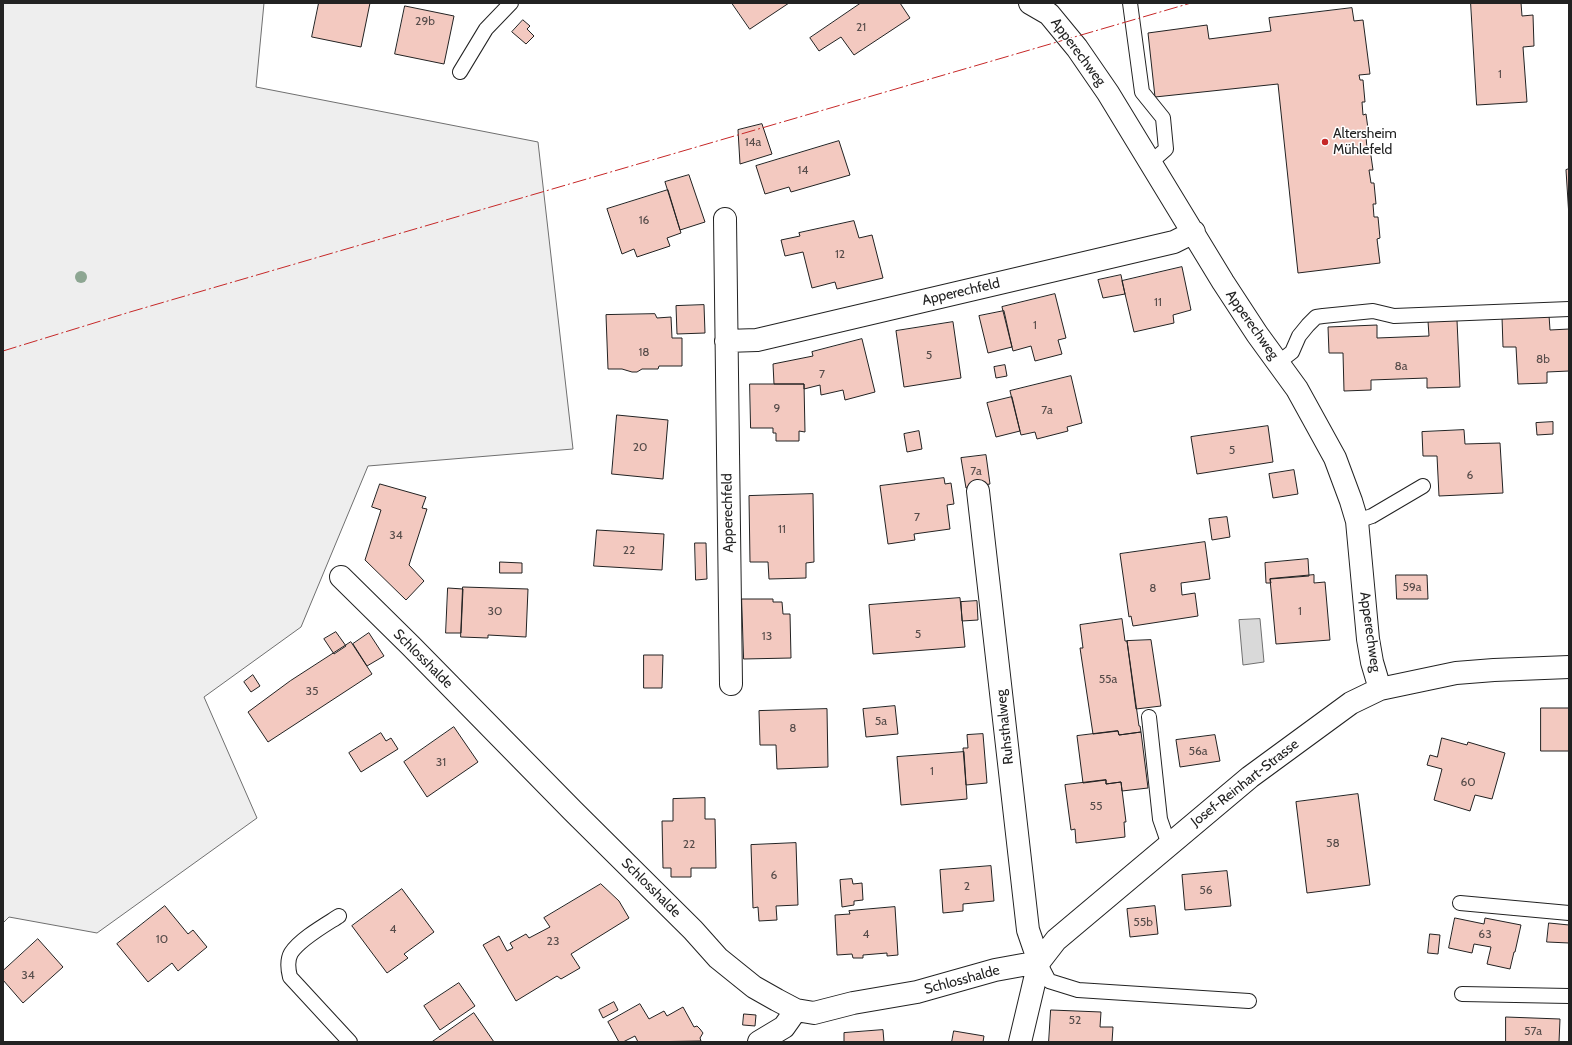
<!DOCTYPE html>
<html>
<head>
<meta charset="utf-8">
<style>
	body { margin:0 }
	#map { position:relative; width:1572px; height:1045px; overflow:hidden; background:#fff; font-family:Cabin,sans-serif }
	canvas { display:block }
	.frame { position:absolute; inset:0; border:4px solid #222; pointer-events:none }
</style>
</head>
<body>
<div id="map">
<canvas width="1572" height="1045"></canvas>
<div class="frame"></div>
</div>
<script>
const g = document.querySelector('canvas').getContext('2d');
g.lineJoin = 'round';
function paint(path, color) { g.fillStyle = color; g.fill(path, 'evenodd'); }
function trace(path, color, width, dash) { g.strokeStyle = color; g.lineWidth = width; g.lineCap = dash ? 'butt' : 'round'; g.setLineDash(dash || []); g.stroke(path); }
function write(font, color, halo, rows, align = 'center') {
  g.font = font + ' Cabin,sans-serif'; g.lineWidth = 3; g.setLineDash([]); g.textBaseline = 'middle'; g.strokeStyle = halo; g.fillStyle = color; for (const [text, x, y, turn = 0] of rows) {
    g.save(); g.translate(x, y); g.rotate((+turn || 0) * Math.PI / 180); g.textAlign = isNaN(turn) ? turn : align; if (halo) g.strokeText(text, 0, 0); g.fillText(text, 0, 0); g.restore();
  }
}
const green = new Path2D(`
	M 3,3 L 264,3 L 256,87 L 538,142 L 573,449 L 368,466 L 301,627 L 204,697 L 257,818 L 97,933 L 9,917 L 3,923 Z`);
paint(green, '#eee');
trace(green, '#6f6f6f', 1);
const water = new Path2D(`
	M 1260,619 L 1264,662 L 1243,665 L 1239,620 Z`);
paint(water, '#d9d9d9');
trace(water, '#6f6f6f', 1);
const building = new Path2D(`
	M 319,3 L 370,3 L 361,47 L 312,37 Z
	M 732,3 L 789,3 L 750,29 Z
	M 861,3 L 900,3 L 910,18 L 854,55 L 841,37 L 819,51 L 810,38 Z
	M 1471,3 L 1521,3 L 1522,16 L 1533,15 L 1534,46 L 1523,47 L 1527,102 L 1477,105 Z
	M 405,6 L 454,16 L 444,64 L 395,54 Z
	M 1352,8 L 1354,21 L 1363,20 L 1370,74 L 1359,75 L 1360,80 L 1363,80 L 1365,102 L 1362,102 L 1363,115 L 1366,114 L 1369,136 L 1366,136 L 1367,149 L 1370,149 L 1373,170 L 1369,170 L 1371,183 L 1374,183 L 1376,204 L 1373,204 L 1374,217 L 1378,217 L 1380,238 L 1377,239 L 1380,263 L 1298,273 L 1278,84 L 1155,97 L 1148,33 L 1207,25 L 1209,39 L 1271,31 L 1269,18 Z
	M 523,20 L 530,26 L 527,29 L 534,36 L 526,44 L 512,32 Z
	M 762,124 L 772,154 L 740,164 L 738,130 Z
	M 839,141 L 850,175 L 791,192 L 789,187 L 765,194 L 756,166 Z
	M 1569,169 L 1569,217 L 1566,170 Z
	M 689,175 L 705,222 L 680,230 L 665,182 Z
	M 668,190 L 681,233 L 667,238 L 670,246 L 637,257 L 634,249 L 622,254 L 607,209 Z
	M 854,221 L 859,238 L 872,235 L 883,278 L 837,289 L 835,282 L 812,288 L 803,252 L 785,256 L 781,240 L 800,236 L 799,233 Z
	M 1182,267 L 1191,310 L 1173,315 L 1174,323 L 1134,332 L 1122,281 Z
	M 1121,275 L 1125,294 L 1103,298 L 1098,280 Z
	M 1055,294 L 1066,338 L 1058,340 L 1062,354 L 1035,361 L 1031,346 L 1013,351 L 1002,307 Z
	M 704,305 L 705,333 L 677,334 L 676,306 Z
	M 1004,311 L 1012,347 L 988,353 L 979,316 Z
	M 655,314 L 657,318 L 671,317 L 672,338 L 682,338 L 682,366 L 659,366 L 658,369 L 642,369 L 637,372 L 632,372 L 622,369 L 608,369 L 606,315 Z
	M 1549,315 L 1550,330 L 1569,329 L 1569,371 L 1547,372 L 1547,383 L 1518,384 L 1516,347 L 1503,347 L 1502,317 Z
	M 1457,320 L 1460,387 L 1427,388 L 1427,378 L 1371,380 L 1371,390 L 1344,391 L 1343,353 L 1329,353 L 1328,327 L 1377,325 L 1377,338 L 1429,336 L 1428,321 Z
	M 953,322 L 961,378 L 904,387 L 896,331 Z
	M 862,339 L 875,392 L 845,400 L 843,390 L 821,395 L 820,385 L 804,389 L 804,384 L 774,384 L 773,364 L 813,356 L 812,352 Z
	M 1005,365 L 1007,376 L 996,378 L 994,367 Z
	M 1071,376 L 1082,423 L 1067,427 L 1068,431 L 1037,439 L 1035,432 L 1021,435 L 1010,391 Z
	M 750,384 L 804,384 L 805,432 L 799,431 L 799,441 L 776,441 L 776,433 L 773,433 L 773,428 L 751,428 Z
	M 1012,397 L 1020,431 L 996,437 L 987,403 Z
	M 617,415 L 668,420 L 663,479 L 612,474 Z
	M 1553,422 L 1553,434 L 1537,435 L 1536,423 Z
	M 1268,426 L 1273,462 L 1197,474 L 1191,437 Z
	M 1464,430 L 1465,444 L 1500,443 L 1503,493 L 1439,496 L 1437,456 L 1423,456 L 1422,432 Z
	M 919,431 L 922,449 L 907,452 L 904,434 Z
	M 986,455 L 990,484 L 966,488 L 961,458 Z
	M 1294,470 L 1298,494 L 1273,498 L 1269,474 Z
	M 944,478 L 945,484 L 951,483 L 954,504 L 947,505 L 950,529 L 914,534 L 915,540 L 888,544 L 880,486 Z
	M 380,484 L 426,497 L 422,508 L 427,509 L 409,565 L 424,581 L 406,600 L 365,560 L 381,510 L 372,507 Z
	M 813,494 L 814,562 L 806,563 L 806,578 L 769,579 L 768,562 L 750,562 L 749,496 Z
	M 1227,517 L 1230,537 L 1212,540 L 1209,519 Z
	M 597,530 L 664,534 L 662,570 L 594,566 Z
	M 1205,542 L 1210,579 L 1181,583 L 1182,595 L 1195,593 L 1198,616 L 1133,626 L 1131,616 L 1129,617 L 1120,554 Z
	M 695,543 L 706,543 L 707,579 L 696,580 Z
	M 1308,559 L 1309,576 L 1270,579 L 1271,583 L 1266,583 L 1265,563 Z
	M 500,562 L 522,563 L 522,573 L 500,573 Z
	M 1314,575 L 1314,583 L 1325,582 L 1330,640 L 1276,644 L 1270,579 Z
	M 1396,575 L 1427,575 L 1428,599 L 1397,599 Z
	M 463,587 L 528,589 L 526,637 L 488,635 L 488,638 L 461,637 Z
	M 448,588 L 463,589 L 461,633 L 446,633 Z
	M 960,598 L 965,647 L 873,654 L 869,605 Z
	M 742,599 L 773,599 L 773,602 L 782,602 L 783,614 L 790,614 L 791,658 L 744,659 Z
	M 977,601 L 978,620 L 962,621 L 961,602 Z
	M 1122,619 L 1125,641 L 1127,641 L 1139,726 L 1140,726 L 1141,732 L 1119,735 L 1118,731 L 1093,734 L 1080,648 L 1083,648 L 1080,625 Z
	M 336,632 L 346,646 L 334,654 L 324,639 Z
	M 369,633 L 384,656 L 367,666 L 353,644 Z
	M 1151,640 L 1161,706 L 1136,709 L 1127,641 Z
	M 351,642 L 372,674 L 268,742 L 248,712 L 290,681 Z
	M 644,655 L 663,655 L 662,688 L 644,688 Z
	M 253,675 L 260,686 L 251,692 L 244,682 Z
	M 895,706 L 898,734 L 866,737 L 863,709 Z
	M 1541,708 L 1569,708 L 1569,751 L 1541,751 Z
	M 827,709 L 828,767 L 777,769 L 776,745 L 760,745 L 759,711 Z
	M 454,727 L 478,762 L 427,797 L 404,762 Z
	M 1118,731 L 1119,735 L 1141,732 L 1148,788 L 1122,791 L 1121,782 L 1106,784 L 1106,780 L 1083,783 L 1077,736 Z
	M 381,733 L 386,741 L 391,738 L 398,749 L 361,772 L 349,753 Z
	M 983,734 L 987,783 L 966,785 L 963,748 L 968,748 L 967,735 Z
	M 1215,735 L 1220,761 L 1180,767 L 1176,740 Z
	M 1442,738 L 1467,745 L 1468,742 L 1505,753 L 1492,799 L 1475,795 L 1470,811 L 1434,800 L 1442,769 L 1427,765 L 1430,755 L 1437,757 Z
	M 964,752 L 967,799 L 901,805 L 897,757 Z
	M 1106,780 L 1106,784 L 1121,782 L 1126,822 L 1124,822 L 1125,837 L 1076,843 L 1075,829 L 1071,830 L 1065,785 Z
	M 1358,794 L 1370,885 L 1307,893 L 1296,802 Z
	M 705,798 L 705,819 L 715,819 L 716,868 L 691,868 L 691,877 L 671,877 L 671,868 L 663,868 L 662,821 L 673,821 L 673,799 Z
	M 796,843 L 798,905 L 776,906 L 777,920 L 759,921 L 758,907 L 753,908 L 751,845 Z
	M 991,866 L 994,901 L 963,904 L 963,911 L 943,913 L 940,870 Z
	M 1227,871 L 1231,906 L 1185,910 L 1182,875 Z
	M 852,879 L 853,884 L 862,883 L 863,900 L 854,901 L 854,905 L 842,907 L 840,880 Z
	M 601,884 L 619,901 L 629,918 L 571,954 L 580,968 L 561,979 L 557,976 L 516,1001 L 483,945 L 499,936 L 507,951 L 513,948 L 510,943 L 526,934 L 529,938 L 550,927 L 544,918 Z
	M 402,889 L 434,932 L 404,954 L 408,958 L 387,973 L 352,926 Z
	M 165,906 L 188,934 L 193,930 L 207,947 L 178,971 L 172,963 L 148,982 L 117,944 Z
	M 1155,906 L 1158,934 L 1130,937 L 1127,909 Z
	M 895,907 L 898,955 L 887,956 L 887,953 L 863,955 L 863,958 L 853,958 L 852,954 L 837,955 L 835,915 L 850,914 L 849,911 Z
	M 1455,918 L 1484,924 L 1485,918 L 1521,925 L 1515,952 L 1514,952 L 1510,969 L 1487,964 L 1491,947 L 1474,944 L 1472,953 L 1449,948 Z
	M 1549,923 L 1569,925 L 1569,943 L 1547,942 Z
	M 1430,934 L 1440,935 L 1438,954 L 1428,953 Z
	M 38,939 L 63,967 L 23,1003 L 3,980 L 3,971 Z
	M 459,983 L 475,1006 L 440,1030 L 424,1006 Z
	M 614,1002 L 618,1010 L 603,1018 L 599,1010 Z
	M 640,1004 L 649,1019 L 664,1011 L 667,1016 L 683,1007 L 694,1027 L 697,1026 L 700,1029 L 703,1033 L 700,1038 L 701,1041 L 638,1042 L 635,1036 L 623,1042 L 619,1042 L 608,1022 Z
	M 1051,1010 L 1101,1012 L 1100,1027 L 1113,1027 L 1112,1042 L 1049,1042 Z
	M 474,1013 L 494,1042 L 432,1042 Z
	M 744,1014 L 756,1015 L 755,1026 L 743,1025 Z
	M 1506,1017 L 1560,1019 L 1559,1042 L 1506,1042 Z
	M 883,1030 L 884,1042 L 844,1042 L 844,1033 Z
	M 954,1031 L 984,1036 L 983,1042 L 952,1042 Z`);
paint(building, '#f3c9c0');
trace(building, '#222', 1);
const service = new Path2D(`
	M 1130,3 L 1142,92 L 1163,118 L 1166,149 L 1150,163
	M 460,72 L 486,29 L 511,3
	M 1279,362 L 1292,352 L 1299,336 L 1308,325 L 1316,317 L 1323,316 L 1373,311 L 1394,316 L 1569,309
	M 1357,521 L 1372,516 L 1423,486
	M 1149,717 L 1160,819 L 1169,845
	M 1460,903 L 1569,913
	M 339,916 C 325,925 300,939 291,953 C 287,960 288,969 290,977 L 350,1042
	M 1039,962 L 1049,981 L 1078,990 L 1249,1001
	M 1462,994 L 1569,996`);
const minor = new Path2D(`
	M 1030,3 L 1049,14 L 1077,48 L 1108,93 L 1223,282 L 1257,334 L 1297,389 L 1335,458 L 1351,501 L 1357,521 L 1368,639 L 1372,662 L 1380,689
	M 725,219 L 731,684
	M 726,341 L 757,340 L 1174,242 L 1194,232
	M 341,577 L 411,646 L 573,811 L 693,930 L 718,958 L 754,987 L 777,1000 L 796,1010 L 814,1013 L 853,1003 L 917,992 L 995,970 L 1039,962 L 1028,930 L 978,491
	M 759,1042 L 784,1027 L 796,1010
	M 1020,1042 L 1039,962 L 1056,940 L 1250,777 L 1351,703 L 1380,689 L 1456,673 L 1494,670 L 1569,667`);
trace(service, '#222', 16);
trace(minor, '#222', 24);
trace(service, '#fff', 14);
trace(minor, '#fff', 22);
trace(new Path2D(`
	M 3,351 L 130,312 L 1191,3`), '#c62828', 1, [14, 3, 2, 3]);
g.fillStyle = '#8da692';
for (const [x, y] of [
	[81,277]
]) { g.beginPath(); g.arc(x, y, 6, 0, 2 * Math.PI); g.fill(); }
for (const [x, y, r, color] of [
	[1325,142,4,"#c62828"]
]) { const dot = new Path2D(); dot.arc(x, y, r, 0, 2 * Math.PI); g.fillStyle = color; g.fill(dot); trace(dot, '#fff', 1.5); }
write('12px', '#564c4a', null, [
	["29b",425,21],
	["21",861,27],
	["1",1500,74],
	["14a",753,142],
	["14",803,170],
	["16",644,220],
	["12",840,254],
	["11",1158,302],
	["1",1035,325],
	["18",644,352],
	["5",929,355],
	["8b",1543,359],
	["8a",1401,366],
	["7",822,374],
	["9",777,408],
	["7a",1047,410],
	["20",640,447],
	["5",1232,450],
	["7a",976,471],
	["6",1470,475],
	["7",917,517],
	["11",782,529],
	["34",396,535],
	["22",629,550],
	["59a",1412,587],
	["8",1153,588],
	["30",495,611],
	["1",1300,611],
	["5",918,634],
	["13",767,636],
	["55a",1108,679],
	["35",312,691],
	["5a",881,721],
	["8",793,728],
	["56a",1198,751],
	["31",441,762],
	["1",932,771],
	["60",1468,782],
	["55",1096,806],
	["58",1333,843],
	["22",689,844],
	["6",774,875],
	["2",967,886],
	["56",1206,890],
	["55b",1143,922],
	["4",393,929],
	["4",866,934],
	["63",1485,934],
	["10",162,939],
	["23",553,941],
	["34",28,975],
	["52",1075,1020],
	["57a",1533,1031]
]);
write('14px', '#222', '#fff', [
	["Apperechweg",1078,52,53],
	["Apperechfeld",961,292,-13],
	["Apperechweg",1252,325,55],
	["Apperechfeld",728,513,-91],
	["Apperechweg",1370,632,82],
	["Schlosshalde",423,659,45],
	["Ruhsthalweg",1005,727,-96],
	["Josef-Reinhart-Strasse",1245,783,-38],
	["Schlosshalde",651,888,45],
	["Schlosshalde",962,980,-15]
]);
write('14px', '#222', '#fff', [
	["Altersheim",1333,134],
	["Mühlefeld",1333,150]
], 'left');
</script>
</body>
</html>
